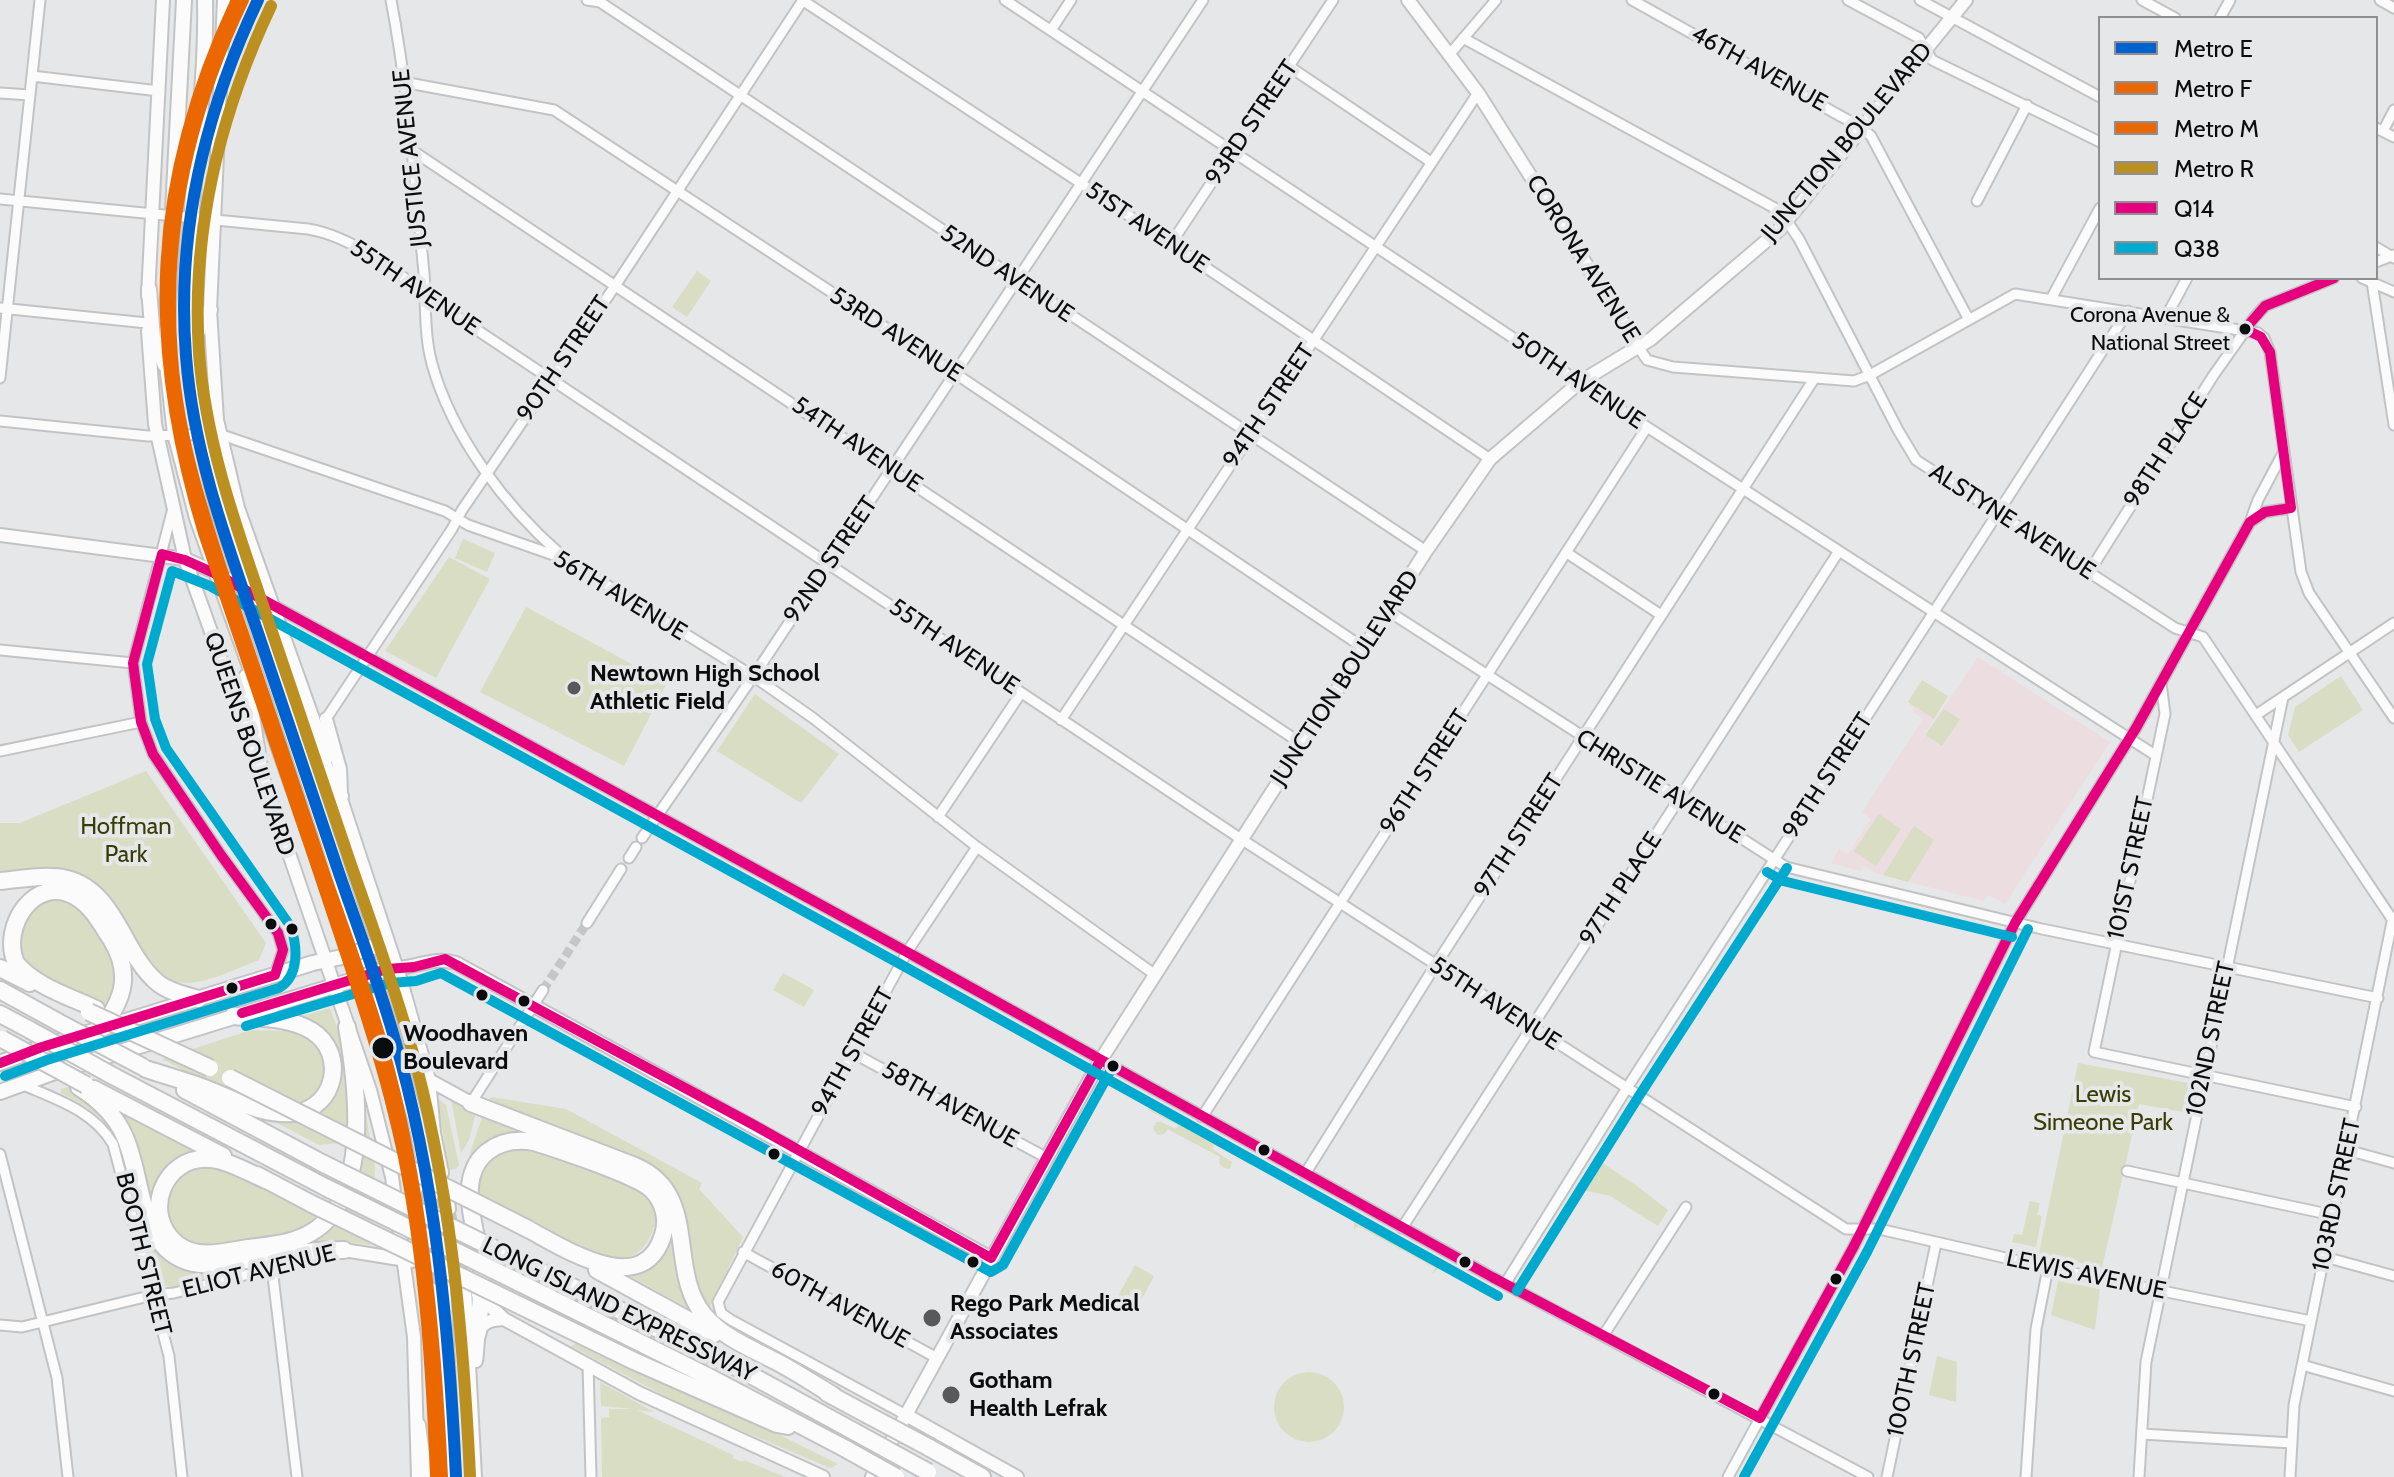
<!DOCTYPE html>
<html>
<head>
<meta charset="utf-8">
<style>
	body { margin:0 }
	#map { position:relative; width:2394px; height:1477px; overflow:hidden; background:#e6e7e8; font-family:Cabin,sans-serif }
	canvas { display:block }
	.legend { position:absolute; left:2098px; top:16px; width:280px; height:264px; box-sizing:border-box; background:#e5e7e9; border:2px solid #8e8f91; margin:0; padding:10px 14px; list-style:none; font-size:24px; color:#0b0c0d }
	.legend li { display:flex; align-items:center; gap:16px; height:40px }
	.legend b { width:40px; border:2px solid #8e8f91 }
</style>
</head>
<body>
<div id="map">
<canvas width="2394" height="1477"></canvas>
<ul class="legend">
<li><b style="height:10px;background:#0062cf"></b>Metro E</li>
<li><b style="height:10px;background:#eb6800"></b>Metro F</li>
<li><b style="height:10px;background:#eb6800"></b>Metro M</li>
<li><b style="height:10px;background:#bb9020"></b>Metro R</li>
<li><b style="height:10px;background:#e5007d"></b>Q14</li>
<li><b style="height:10px;background:#00a9ce"></b>Q38</li>
</ul>
</div>
<script>
const context = document.querySelector('canvas').getContext('2d');
context.lineJoin = 'round';
function fillPath(path, color) {
  context.fillStyle = color;
  context.fill(path, 'evenodd');
}
function stroke(path, color, width, dash) {
  context.strokeStyle = color;
  context.lineWidth = width;
  context.lineCap = dash ? 'butt' : 'round';
  context.setLineDash(dash || []);
  context.stroke(path);
}
function write(font, color, halo, rows, align = 'center') {
  context.font = font + ' Cabin,sans-serif';
  context.lineWidth = 8;
  context.setLineDash([]);
  context.textBaseline = 'middle';
  context.strokeStyle = halo;
  context.fillStyle = color;
  for (const [text, x, y, turn = 0] of rows) {
    context.save();
    context.translate(x, y);
    context.rotate((+turn || 0) * Math.PI / 180);
    context.textAlign = isNaN(turn) ? turn : align;
    if (halo) context.strokeText(text, 0, 0);
    context.fillText(text, 0, 0);
    context.restore();
  }
}
fillPath(new Path2D(`
	M1978,657L2110,742L2005,904L1988,895L1984,901L1877,874L1864,866L1861,871L1831,863L1839,849L1848,854L1871,819L1862,812L1923,719L1913,712L1914,708L1908,702L1922,680L1948,696L1914,751Z`), '#ecdde0');
fillPath(new Path2D(`
	M697,271L711,281L687,317L672,307Z
	M463,539L495,553L487,572L455,558Z
	M449,557L490,579L436,678L385,651Z
	M526,607L667,683L624,766L480,692Z
	M2341,676L2363,710L2299,752L2288,735L2295,707Z
	M1922,680L1948,696L1934,719L1908,702Z
	M755,694L839,754L801,803L717,751Z
	M1944,709L1960,719L1942,746L1925,735Z
	M146,771L266,943L259,960C237,968 211,982 187,983C153,985 120,920 104,895L0,873V823H20Z
	M1879,814L1901,829L1876,866L1854,851Z
	M1914,826L1934,840L1908,882L1883,875Z
	M56,894L84,911L118,964L121,980L109,1007L41,974L19,956C16,911 14,911 56,894Z
	M783,973L814,990L804,1007L773,990Z
	M330,1008L350,1065L349,1142L319,1145L273,1121V1116H302L340,1073C336,1037 327,1033 295,1018Z
	M288,1027L320,1043L330,1071L316,1096L307,1101L257,1102L211,1085L162,1059L251,1030L282,1031Z
	M2078,1063L2189,1083L2183,1112L2139,1104L2102,1268L2039,1253Z
	M68,1087C127,1118 136,1186 154,1244L274,1262L175,1287L166,1286L155,1275L118,1137C101,1116 85,1104 61,1093V1089Z
	M491,1097L566,1109L702,1183L699,1189L743,1237L710,1307L707,1309C678,1257 700,1200 646,1164L488,1102Z
	M437,1098L446,1105L459,1165L456,1169L449,1170Z
	M451,1099L476,1112L469,1140L461,1153Z
	M1149,1106L1250,1161L1251,1165L1214,1145L1212,1149L1232,1162L1230,1169L1224,1168L1219,1163L1220,1157L1171,1131L1168,1129L1164,1134L1158,1135L1153,1129L1156,1122H1161L1176,1129L1178,1125L1148,1110Z
	M362,1107L365,1108L375,1167L371,1245L342,1241L313,1244L312,1238L354,1195L360,1159Z
	M123,1113L196,1151L154,1212L122,1116Z
	M483,1114L528,1131L482,1148L468,1159Z
	M528,1145L645,1190L656,1204L658,1228L654,1227C633,1291 573,1240 536,1222C518,1213 497,1206 478,1198L476,1181L493,1153Z
	M1598,1160L1637,1186L1668,1210L1658,1226L1610,1196L1578,1189Z
	M202,1164L228,1170L322,1217C293,1235 224,1253 191,1241C164,1231 160,1193 179,1174C185,1169 195,1167 202,1164Z
	M2030,1201L2040,1203L2037,1215L2042,1216L2036,1247L2012,1242L2014,1234L2022,1235Z
	M1358,1219L1440,1264L1441,1267L1432,1274L1435,1268L1358,1226L1354,1230V1221Z
	M673,1227L681,1294L687,1297L692,1306L690,1309L628,1275Z
	M1135,1265L1154,1276L1136,1310L1116,1300Z
	M2058,1281L2100,1289L2095,1330L2051,1315Z
	M577,1343L778,1434L838,1464L830,1468L684,1406L571,1346Z
	M1937,1356L1957,1362L1956,1402L1929,1395Z
	M1274 1407a35 35 0 1 1 70 0a35 35 0 1 1-70 0Z
	M600,1382L654,1412L637,1410L733,1455V1458L743,1462L744,1460L785,1477H602L601,1418L609,1417V1409H634L601,1406Z`), '#d9ddc3');
stroke(new Path2D(`
	M543,990L587,923`), '#c5c6c7', 9, [9, 4.5]);
stroke(new Path2D(`
	M449,1209L464,1281`), '#c5c6c7', 12, [12, 6]);
stroke(new Path2D(`
	M415,1189L431,1290
	M431,1195L443,1287`), '#c5c6c7', 14, [14, 7]);
const street = new Path2D(`
	M391,0C408,89 415,182 424,273C426,303 424,335 432,364C452,436 505,506 560,554
	M587,0L600,2L1426,551
	M802,0L1073,178L1490,459
	M1005,0L1647,427L2155,755
	M1632,0L1862,128L1871,136L1968,318
	M1848,0L1919,38L1932,60L2100,142
	M1920,0L2100,97
	M2142,0L2175,18
	M2380,0L2394,8
	M2220,18L2230,0
	M1051,30L1071,0
	M1463,38L1780,211L1799,239L1898,430L1916,460L2175,628L2203,637L2394,922
	M1449,55L1496,0
	M1290,67L1431,162
	M32,76L159,91
	M403,82L554,110L947,368L1364,648
	M0,93L30,95
	M2376,128L2394,137
	M2383,131L2394,110
	M410,149L1302,744
	M0,199L308,229C353,236 403,276 438,304L1241,839L1846,1229H1879L2058,1270L2311,1321
	M1977,201L2027,105
	M1170,245L1333,0
	M2376,247L2394,258
	M2376,262L2394,255
	M2362,278L2394,292
	M2372,282L2394,425
	M2051,299L2100,208
	M0,308L147,323
	M2166,317L2187,278
	M1639,348L1647,360L1673,367L1854,381L1870,375L2015,294L2258,333L2264,338L2270,352L2301,572L2309,593L2394,718
	M0,378L40,0
	M0,421L148,436L219,434L445,511L468,525L565,559L753,676L813,718L977,847L1154,974
	M173,508L133,663L141,722L153,754L221,855L278,933L283,950L275,975
	M2250,522L2265,512L2291,508
	M1567,553L1661,615
	M2089,572L2213,376L2254,318L2265,306L2334,278
	M271,604L907,952L1492,1277L1868,1477
	M1388,611L1786,867L2042,929L2378,998
	M0,650L133,663
	M2161,683L2165,714L2094,1052L2356,1107
	M2256,715L2394,623
	M326,719L452,529L462,510L615,286L803,0
	M1061,720L1478,93
	M0,751L141,722
	M938,817L1021,693
	M642,838L761,665L1203,0
	M629,858L636,847
	M587,923L621,869
	M853,1053L1047,1158
	M21,1084C55,1099 93,1110 113,1144L169,1356L182,1477
	M471,1103L543,990
	M1202,1117L1647,427
	M2347,1150L2394,1163
	M0,1154L57,1378L68,1477
	M2127,1171L2332,1215
	M1305,1174L1435,966L1814,379
	M1402,1228L1839,551
	M743,1252L937,1358
	M2325,1257L2394,1276
	M272,1268L297,1477
	M1505,1284L1627,1088L2128,311
	M0,1325L22,1327L153,1295L174,1293L312,1258
	M1603,1336L1686,1207
	M588,1364L591,1477
	M2302,1365L2394,1391
	M906,1415L731,1320L721,1313L718,1302L907,952L977,847
	M2142,1434L2292,1443
	M1728,1477L1854,1246L2015,923L2136,728L2250,522L2258,500L2283,453
	M1887,1477L1936,1243
	M2026,1477L2036,1329L2048,1268
	M2139,1477L2146,1362L2283,697
	M2290,1477L2294,1405L2393,917`);
const secondary = new Path2D(`
	M224,0L210,310L217,420L238,508L327,758
	M1408,0L1478,93L1639,348
	M148,296L163,0
	M148,331L155,424L185,559L253,749
	M0,535L185,559L217,573L271,604
	M326,719L340,769L341,793
	M259,766L370,1090L392,1177L414,1337L418,1477
	M337,787L401,981L429,1080L434,1133L442,1173
	M397,968C418,967 435,956 456,963L991,1258
	M429,1080L471,1103
	M447,1194L449,1209
	M344,1250L412,1261
	M465,1288L475,1477
	M478,1295L504,1319L639,1393L823,1477
	M476,1361C480,1337 472,1320 504,1319
	M906,1415L1017,1477
	M872,1477L1100,1061L1426,551L1490,459L1580,382L1651,339L1779,230L1966,0`);
const primary = new Path2D(`
	M184,0L167,325L168,373L175,434L197,518L342,925L388,1075L415,1189
	M205,0C207,93 190,186 188,279C186,359 198,437 219,513L388,1021L415,1118L431,1195
	M149,289L153,338L165,365
	M194,347L197,333L210,310
	M246,677L261,774
	M282,688C306,722 320,760 341,796
	M0,1063L42,1047L313,963L342,957
	M0,1092L55,1072L350,981
	M443,1287L453,1477
	M431,1290L436,1353L439,1477
	M418,1425L422,1453L432,1477`);
const highway = new Path2D(`
	M0,881C22,879 46,874 67,879C116,891 123,955 158,983C169,992 185,995 198,999
	M0,968L30,983
	M0,990L58,1022
	M96,1009C71,997 34,986 16,963C0,926 36,873 76,897C92,906 101,924 111,939C132,973 124,999 101,1029
	M0,1014L30,1030
	M146,1069C164,1075 182,1080 199,1086C230,1097 260,1116 294,1113C336,1109 347,1053 312,1031C290,1017 259,1018 233,1016
	M113,1076L327,1188
	M79,1087C98,1099 115,1115 124,1135C144,1177 137,1250 193,1263C212,1267 234,1262 253,1259C284,1254 313,1250 344,1250
	M94,1089L223,1156
	M185,1090L322,1163
	M471,1103L635,1166C701,1194 666,1269 704,1315C723,1338 755,1350 781,1364C799,1374 816,1385 834,1396
	M257,1175L312,1204
	M266,1180C249,1173 228,1160 210,1159C163,1155 141,1215 177,1244C197,1260 224,1252 248,1248C269,1245 293,1244 312,1232C372,1196 357,1084 347,1027
	M513,1258L736,1367L855,1432
	M597,1270L714,1334
	M518,1282L707,1376L846,1449
	M521,1306L634,1361L777,1424L788,1426
	M478,1332C479,1312 483,1291 482,1270C479,1234 453,1180 487,1152C501,1141 517,1139 534,1142C557,1149 638,1176 652,1190C664,1202 668,1220 663,1235C643,1301 564,1248 528,1229
	M827,1393L866,1414
	M928,1447L982,1477`);
stroke(street, '#c2c3c4', 13);
stroke(secondary, '#c2c3c4', 16);
stroke(primary, '#c2c3c4', 18);
stroke(highway, '#c2c3c4', 20);
stroke(street, '#fbfbfc', 9);
stroke(secondary, '#fbfbfc', 12);
stroke(primary, '#fbfbfc', 14);
stroke(highway, '#fbfbfc', 16);
const primaryBridge = new Path2D(`
	M342,957L379,945
	M350,981L387,969`);
const highwayBridge = new Path2D(`
	M89,1012L210,1068
	M58,1022L143,1067
	M30,1030L113,1076
	M2,1039L86,1085
	M230,1078L528,1229
	M322,1163L513,1258
	M327,1188L518,1282
	M312,1204L521,1306
	M866,1414L928,1447
	M855,1432L928,1472
	M846,1449L896,1477`);
stroke(primaryBridge, '#c2c3c4', 18, []);
stroke(highwayBridge, '#c2c3c4', 20, []);
stroke(primaryBridge, '#fbfbfc', 14);
stroke(highwayBridge, '#fbfbfc', 16);
stroke(new Path2D(`
	M2245,329L2265,306L2334,278
	M242,1013L387,969L414,967L445,959L752,1124L991,1258L1100,1061
	M0,1063L42,1047L275,975L283,950L278,933L221,855L153,754L141,722L133,663L162,554L185,560L216,574L907,952L1492,1277L1760,1418
	M1760,1418L1854,1246L2015,923L2136,728L2250,522L2265,512L2291,508L2270,352L2261,337L2245,329`), '#e5007d', 10);
stroke(new Path2D(`
	M1767,872L1783,881L2012,937
	M246,1026L390,983L416,981L441,973L991,1272L1003,1265L1112,1068
	M5,1076L47,1060L279,988C300,976 297,946 291,927L166,748L155,719L147,664L172,571L210,586L900,964L1498,1296
	M1517,1291L1639,1096L1787,868
	M1744,1477L1867,1252L2028,929`), '#00a9ce', 10);
stroke(new Path2D(`
	M258,0C205,112 176,231 186,356C193,451 226,541 257,630C284,710 311,790 338,870C357,926 378,981 394,1037C436,1180 449,1329 456,1477`), '#0062cf', 12);
stroke(new Path2D(`
	M237,0C151,181 146,343 204,533C242,646 280,759 319,872C350,966 384,1060 404,1157C425,1262 432,1370 436,1477`), '#eb6800', 12);
stroke(new Path2D(`
	M243,0C189,112 162,232 172,357C179,452 212,541 242,631C269,711 296,791 323,870C343,928 365,986 382,1045C422,1186 435,1331 442,1477`), '#eb6800', 12);
stroke(new Path2D(`
	M271,6C219,116 191,231 199,353C206,448 240,537 270,626C297,706 324,785 351,865C371,922 392,980 409,1039C450,1181 463,1329 470,1476`), '#bb9020', 12);
for (const [x, y, r, color] of [
	[2245,329,7,"#0b0c0d"],
	[574,688,8,"#58595a"],
	[271,924,7,"#0b0c0d"],
	[292,929,7,"#0b0c0d"],
	[232,988,7,"#0b0c0d"],
	[482,995,7,"#0b0c0d"],
	[524,1001,7,"#0b0c0d"],
	[383,1048,12,"#0b0c0d"],
	[1113,1066,7,"#0b0c0d"],
	[1264,1150,7,"#0b0c0d"],
	[774,1154,7,"#0b0c0d"],
	[973,1262,7,"#0b0c0d"],
	[1465,1262,7,"#0b0c0d"],
	[1836,1279,7,"#0b0c0d"],
	[932,1318,10,"#58595a"],
	[1714,1394,7,"#0b0c0d"],
	[951,1395,10,"#58595a"]
]) {
  const dot = new Path2D();
  dot.arc(x, y, r, 0, 2 * Math.PI);
  context.fillStyle = color;
  context.fill(dot);
  stroke(dot, '#e5e7e9', 3);
}
write('22px', '#0b0c0d', '#e5e7e9', [
	["Corona Avenue &",2230,316],
	["National Street",2230,344]
], 'right');
write('24px', '#0b0c0d', '#e5e7e9', [
	["46TH AVENUE",1759,69,29],
	["93RD STREET",1252,123,-56],
	["JUNCTION BOULEVARD",1847,142,-50],
	["JUSTICE AVENUE",411,158,-96],
	["51ST AVENUE",1147,228,34],
	["CORONA AVENUE",1583,259,58],
	["52ND AVENUE",1007,274,34],
	["55TH AVENUE",415,288,34],
	["53RD AVENUE",896,335,33],
	["90TH STREET",564,359,-56],
	["50TH AVENUE",1578,381,34],
	["94TH STREET",1269,406,-56],
	["54TH AVENUE",857,445,34],
	["98TH PLACE",2166,450,-57],
	["ALSTYNE AVENUE",2012,522,33],
	["92ND STREET",831,560,-56],
	["56TH AVENUE",620,596,31],
	["55TH AVENUE",954,647,34],
	["JUNCTION BOULEVARD",1345,678,-57],
	["QUEENS BOULEVARD",249,744,71],
	["96TH STREET",1425,772,-57],
	["98TH STREET",1828,776,-57],
	["CHRISTIE AVENUE",1660,787,32],
	["97TH STREET",1519,836,-57],
	["101ST STREET",2131,868,-78],
	["97TH PLACE",1621,889,-57],
	["55TH AVENUE",1495,1004,33],
	["102ND STREET",2211,1039,-78],
	["94TH STREET",853,1052,-61],
	["58TH AVENUE",950,1105,29],
	["103RD STREET",2337,1195,-78],
	["BOOTH STREET",143,1254,76],
	["ELIOT AVENUE",259,1272,-14],
	["LEWIS AVENUE",2086,1275,12],
	["60TH AVENUE",840,1305,29],
	["LONG ISLAND EXPRESSWAY",619,1310,26],
	["100TH STREET",1912,1360,-78]
]);
write('bold 24px', '#0b0c0d', '#e5e7e9', [
	["Newtown High School",590,674],
	["Athletic Field",590,702],
	["Rego Park Medical",950,1304],
	["Associates",950,1332],
	["Gotham",969,1381],
	["Health Lefrak",969,1409]
], 'left');
write('24px', '#393d04', '#e5e7e9', [
	["Hoffman",126,827],
	["Park",126,855],
	["Lewis",2103,1095],
	["Simeone Park",2103,1123]
]);
write('bold 24px', '#0b0c0d', '#e5e7e9', [
	["Woodhaven",403,1034],
	["Boulevard",403,1062]
], 'left');
</script>
</body>
</html>
